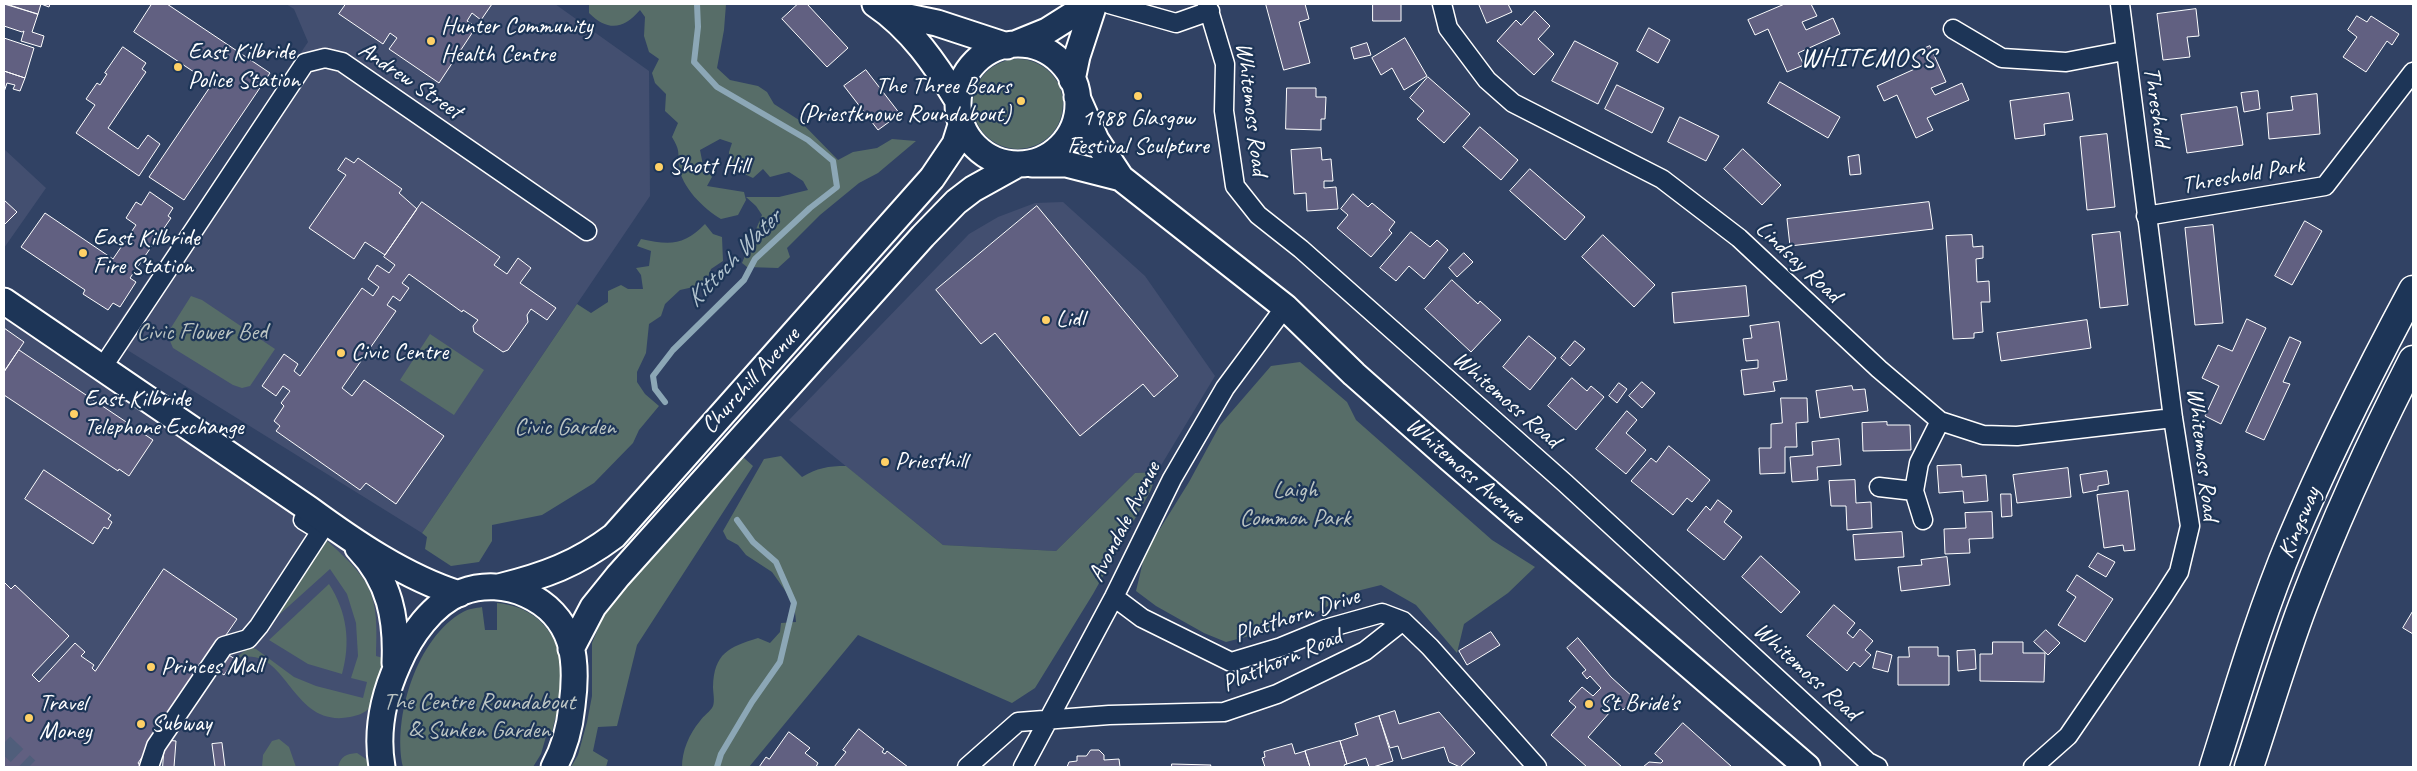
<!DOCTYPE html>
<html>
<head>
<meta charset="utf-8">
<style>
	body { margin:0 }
	#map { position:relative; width:2417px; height:771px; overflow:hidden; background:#314264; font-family:Caveat,sans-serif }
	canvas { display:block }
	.frame { position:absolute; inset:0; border:5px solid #fff; pointer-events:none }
</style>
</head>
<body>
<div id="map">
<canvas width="2417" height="771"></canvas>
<div class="frame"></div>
</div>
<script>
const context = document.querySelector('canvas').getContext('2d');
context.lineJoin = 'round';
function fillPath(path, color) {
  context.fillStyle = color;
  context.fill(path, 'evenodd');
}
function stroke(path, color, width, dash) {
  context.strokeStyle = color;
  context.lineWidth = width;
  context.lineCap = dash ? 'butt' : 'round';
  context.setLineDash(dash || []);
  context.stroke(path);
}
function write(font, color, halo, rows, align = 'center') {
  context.font = font + ' Caveat,sans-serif';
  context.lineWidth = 4.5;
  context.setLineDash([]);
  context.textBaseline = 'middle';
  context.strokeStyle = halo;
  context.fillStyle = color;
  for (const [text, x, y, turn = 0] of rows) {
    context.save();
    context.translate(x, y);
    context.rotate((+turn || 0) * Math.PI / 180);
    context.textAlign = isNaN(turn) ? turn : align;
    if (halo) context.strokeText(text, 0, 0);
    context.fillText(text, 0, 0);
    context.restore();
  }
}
fillPath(new Path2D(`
	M286,4H555L649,71L650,196L422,533L108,338L308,42L294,9Z
	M4,149L46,188L4,248Z
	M1063,202L1145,276L1215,376L1157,472L1135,473L1056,551L943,545L789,420L969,234L998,217L1035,203Z
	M4,301L344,534L390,605L382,767H4Z`), '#434f70');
fillPath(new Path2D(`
	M589,4H726L724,30L717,68L730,80L758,86L767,92L774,104L799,120L838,160L853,152L877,148L892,139L916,141L878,173L859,183L820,215L787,248L790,257L778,268L747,267L742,263L762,215L756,206L746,197H779L808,190L803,181L789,172L770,177L763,169L753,178L729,167V152L732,143L720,139L700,150L703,165L712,177L707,186L744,192L746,200L738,215L721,219C704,209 681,187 679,166C678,150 680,151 672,137L678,123L665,111L666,94L655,83L652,73L659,59L649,52L644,36L645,17L640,10C624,29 608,32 589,13Z
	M973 104a45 45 0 1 1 90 0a45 45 0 1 1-90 0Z
	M705,224L713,234L722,237L723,261L711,269L706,282L698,286L680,290L665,304L661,316L649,324L646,353L637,372V382L645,394L659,406L639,430L633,443L594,483L542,515L492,525V541L479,562L451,566L425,549L427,537L422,533L577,304L591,313L608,302V291L621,285L628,289H643L641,275L636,268L649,266L651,251L637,246L641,239C669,245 684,246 705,224Z
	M191,296L202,300L275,349L250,386L242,388L233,385L173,348L167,334Z
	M430,334L484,370L454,415L400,380Z
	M1300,362L1347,402L1356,420L1492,540L1535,567L1508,593L1464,624L1457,653L1416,605L1381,585L1353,592L1317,612L1290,623L1265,632L1226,642L1204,633L1156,606L1136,591L1145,553L1189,482L1220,425L1271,366Z
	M781,456L802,477C817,468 828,466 846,466L943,545L1056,551L1135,473L1157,472L1151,490L1093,594L1035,688L1012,703L858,635L749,767H682C682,751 689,734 700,721C703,716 711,711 713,706C715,701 713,692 713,687C714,653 729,647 758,638L770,643L780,632L781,623L796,622L794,603L772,572L746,555L738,545L727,539L723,531L764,459Z
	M743,457L753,466L637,645L617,726L598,727L593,751L608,760L606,767H571L578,755L587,722L592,696V643L605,612L675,530Z
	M326,540C372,581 379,593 376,656L383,658C380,670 376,697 370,707C366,713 356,716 350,717C289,729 288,641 235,659L249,647L256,649L294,677L316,686L363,698L367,682L351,678L358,656L356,623L347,594L330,569L270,623Z
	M329,584C347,612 351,642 342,674L308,664L269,640Z
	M497,603C551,608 570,655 559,704C557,714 553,724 552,734L547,733L541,754L533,767H403C392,718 417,637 463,612C468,609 476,608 482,607L485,630H497Z
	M279,739L289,747L296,767H262L263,755L272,741Z
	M357,753L369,761L370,767H338C341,756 346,754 357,753Z`), '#576d68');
stroke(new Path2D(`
	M665,402L655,389L653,376L673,350L744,280L755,259L810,208L837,187L833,161L808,140L717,87L694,62L698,27L697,4
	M717,767L721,754L752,702L780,662L794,603L776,562L753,542L737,520`), '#8ca7b6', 6);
const building = new Path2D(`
	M4,4L38,14L32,32L44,36L41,47L21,41L24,31L22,32L4,26Z
	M7,4H50L49,7L41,4L38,14Z
	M152,4H167L270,73L184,200L149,177L212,84L134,32Z
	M346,4H492L481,20L472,13L467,21L476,27L439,83L389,49L397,38L390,33L383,44L339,14Z
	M798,4H807L848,48L827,67L782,19Z
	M1266,4H1305L1309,19L1299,22L1310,63L1284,70Z
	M1373,4H1401V21H1373Z
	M1479,4H1508L1512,12L1487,23Z
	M1785,4H1811L1817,16L1802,22L1806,30L1833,18L1840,34L1798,53L1804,65L1787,72L1768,29L1755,35L1748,20Z
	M2196,9L2199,36L2187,37L2190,57L2163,60L2157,14Z
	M1535,11L1550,26L1538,39L1554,54L1534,75L1497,41L1516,20L1521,25Z
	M2357,16L2367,22L2371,16L2399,34L2392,45L2387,41L2366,72L2343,57L2357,37L2348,30Z
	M1649,28L1670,40L1658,63L1637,51Z
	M4,38L34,48L25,78L4,71Z
	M1405,38L1427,76L1404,90L1392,68L1381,75L1372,58Z
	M1575,41L1618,63L1598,104L1552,81Z
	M1367,43L1371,55L1354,59L1351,48Z
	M1930,46L1946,82L1931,88L1935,95L1962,83L1969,100L1927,118L1933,130L1916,138L1897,95L1884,101L1877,86L1919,67L1912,54Z
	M123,47L146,63L142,69L146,72L108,128L138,149L148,135L160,144L139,176L76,133L95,105L86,99L97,83L100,85L107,74L105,73Z
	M866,70L900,114L878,130L844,86Z
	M4,71L25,78L20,91L13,89L15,85L7,83L4,92Z
	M1428,77L1470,114L1444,143L1417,119L1424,111L1410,98Z
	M1780,82L1840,117L1828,138L1768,103Z
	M1617,85L1664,108L1652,133L1605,109Z
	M1287,88H1316V97H1326L1325,119H1321V130L1286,129Z
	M2258,91L2260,109L2244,112L2241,93Z
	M2069,93L2073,120L2044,124L2045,135L2015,139L2010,101Z
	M2317,94L2320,134L2269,139L2267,113L2293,110L2291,97Z
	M2237,107L2243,145L2187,153L2181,115Z
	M1680,117L1719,136L1706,161L1668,142Z
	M1480,127L1518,160L1501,180L1463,147Z
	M2107,134L2115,207L2087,210L2080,137Z
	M1321,148L1322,160L1331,159L1333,181H1324V188L1336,187L1338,209L1307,211L1306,193L1294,194L1291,150Z
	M1743,149L1781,185L1762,205L1724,169Z
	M1859,155L1861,174L1850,175L1848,157Z
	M346,158L354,163L358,158L402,189L399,193L417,209L385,255L365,242L354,259L309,228L346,175L338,170Z
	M1530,169L1585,217L1565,240L1510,191Z
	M150,192L173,208L168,216L171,218L130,278L136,282L120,307L113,303L108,310L83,294L85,290L21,247L45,213L113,259L136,225L126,218L136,202L141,205Z
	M1353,194L1368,207L1372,203L1395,222L1389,230L1392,233L1371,257L1337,228L1348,215L1341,209Z
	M4,200L17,212L4,225Z
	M422,202L500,257L494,265L507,274L518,258L531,268L520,283L556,308L547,320L531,309L527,315L528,322L508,350L503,352L474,332L473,326L478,320L463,310L462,312L409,274L402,283L409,288L400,301L393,296L387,305L396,311L342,388L352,396L364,380L444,436L396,504L366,483L360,490L276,431L280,426L274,421L284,406L281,403L290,391L283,386L276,396L262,386L284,354L298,364L294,371L300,376L362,288L373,296L379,287L368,279L377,265L389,273L395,265L384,257Z
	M1929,202L1933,229L1790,246L1787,219Z
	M1037,206L1178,376L1154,397L1143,384L1080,436L995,333L981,344L936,290Z
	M2305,221L2322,231L2292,285L2275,276Z
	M2213,225L2223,323L2195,325L2185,228Z
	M1411,232L1430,247L1437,240L1448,250L1424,279L1409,266L1396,281L1380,268Z
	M2120,232L2128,305L2100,308L2092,235Z
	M1603,235L1655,285L1634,307L1582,257Z
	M1972,235L1973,247L1983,246V258L1976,259L1977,282L1989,281L1990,302H1981L1983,332L1974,333V338L1953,339L1946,236Z
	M1464,253L1473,262L1457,277L1449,268Z
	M1452,280L1478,304L1480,301L1501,320L1471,352L1425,309Z
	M1746,286L1749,316L1674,323L1672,293Z
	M2247,319L2266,328L2221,424L2205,416L2219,386L2202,378L2218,345L2232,351Z
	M2087,320L2091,348L2001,361L1997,333Z
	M1779,322L1787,380L1773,382L1775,391L1744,395L1741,370L1758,368V360L1746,361L1743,339L1752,338L1750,326Z
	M4,328L24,342L4,372Z
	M1529,336L1556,358L1530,390L1503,367Z
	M2290,337L2301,342L2283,382L2290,384L2264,440L2246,432Z
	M1575,341L1585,349L1570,366L1561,358Z
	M19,350L153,440L129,476L119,469L118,471L4,395V372Z
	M1572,378L1587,391L1591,386L1604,397L1576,430L1548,406Z
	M1642,382L1655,393L1642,408L1629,396Z
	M1619,383L1627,389L1617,403L1609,396Z
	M1852,386L1853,390L1865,389L1868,411L1820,418L1816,391Z
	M1781,398H1807L1808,422L1796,423L1797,447H1785V473L1760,474L1759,448H1771V424L1782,423Z
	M1627,411L1637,420L1626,433L1646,450L1626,474L1596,449Z
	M1887,422V425H1910L1911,450L1863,451L1862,423Z
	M1839,439L1841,465L1817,467L1818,480L1792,482L1790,457L1813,455L1812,442Z
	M1669,446L1710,480L1692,502L1687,498L1673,515L1631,481L1651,458L1656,462Z
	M1961,465L1962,477L1986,475L1988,501L1964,503L1963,491L1939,493L1937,466Z
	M2068,468L2071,497L2017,503L2013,475Z
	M44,470L111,515L108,519L112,522L108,529L104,527L93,544L25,499Z
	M2107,471L2109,484L2098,486V490L2083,493L2080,475Z
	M1855,480L1856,503L1871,502L1872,528L1847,530L1846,506H1831L1829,481Z
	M2128,491L2135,550L2124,551L2123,545L2104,548L2097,495Z
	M2001,494H2011L2012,516L2002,517Z
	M1718,500L1732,511L1724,522L1742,537L1724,560L1687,530L1706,506L1710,510Z
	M1992,512L1993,538L1969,539L1970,553L1945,554L1944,529L1966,528L1965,513Z
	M1902,532L1904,557L1855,560L1853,535Z
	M2098,553L2115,562L2106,577L2089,567Z
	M1761,556L1800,592L1781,613L1742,577Z
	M1947,557L1950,585L1901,591L1898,567L1922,565L1921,560Z
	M164,569L237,619L138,763L141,767H4V582L11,589L15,585L69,636L32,675L39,682L75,643L85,652L81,656L94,665L92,668L95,671Z
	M2077,575L2113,599L2085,642L2058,625L2076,597L2067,591Z
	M1834,605L1855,623L1847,633L1853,638L1860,629L1873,641L1865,650L1871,655L1860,667L1854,662L1847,671L1807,636Z
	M2413,611V634L2403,628Z
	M2046,630L2060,643L2048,655L2034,642Z
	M1491,632L1500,645L1467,665L1459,651Z
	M1578,638L1611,677L1634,698L1623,710L1610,699L1604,706L1610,712L1588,737L1622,767H1587L1551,735L1576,707L1569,701L1582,687L1593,696L1601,688L1590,676L1587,679L1582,673L1586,670L1567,648Z
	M1993,642H2023V653H2045L2044,682L1980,681V654H1992Z
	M1909,647H1938V656H1949V685H1898V657H1909Z
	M1975,650L1976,669L1958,671L1957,651Z
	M1877,651L1892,655L1888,672L1873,668Z
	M227,654L235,659L224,675L217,670Z
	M1395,711L1399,724L1439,712L1475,753L1460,767L1449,762L1444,747L1402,759L1398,746L1390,748L1379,716Z
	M1379,716L1393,761L1373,767H1369L1366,758L1347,764L1340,741L1358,735L1355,724Z
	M1683,723L1692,731L1732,767H1643L1649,762L1661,763L1663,761L1655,754Z
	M859,729L884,749L882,752L885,754L887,751L908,767H834L846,752L843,750Z
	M789,732L810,748L805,753L818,763L816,767H759L766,757L769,759Z
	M165,740L176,741L174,767H163Z
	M1340,741L1347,764L1344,765L1345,767H1310L1305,751Z
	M222,743L225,767H215L212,744Z
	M1292,744L1295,754L1305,751L1310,767H1265L1262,758L1265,757L1264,752Z
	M1091,750H1099L1104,755V760L1119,759L1120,767H1067L1069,762L1077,761V756H1086Z
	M1172,764L1211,765L1210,767H1172Z`);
fillPath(building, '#616081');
stroke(building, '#fff', 1);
stroke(new Path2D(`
	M4,743L29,767`), '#505e7b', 18, [18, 9]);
const street = new Path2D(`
	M1109,4L1176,23L1210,11
	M1207,4L1225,64L1224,111L1235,186L1258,215L1301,249L1565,483L1827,724L1868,762L1878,767
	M1442,4L1448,28L1487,80L1513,103L1662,179L1739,238L1879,369L1940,421L1983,435L2017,436L2173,418
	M1953,29L2002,58L2066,62L2124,51
	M2146,216L2325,186L2413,72
	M102,368L305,63L325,58L342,62L587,231
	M1879,487L1914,491
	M1923,520L1914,491L1919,463L1940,421
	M1114,597L1142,618L1231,662L1281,647L1325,629L1382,613L1403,621L1430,647L1537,767
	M149,767L156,746L224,646L248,639L259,626L321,531L303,520
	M967,767L1018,722L1109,715L1224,712L1277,694L1365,651L1403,621
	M1023,767L1114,597L1172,479L1225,388L1285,307
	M2033,767L2068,736L2163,597L2179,572L2190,526L2173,418L2120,4`);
const secondary = new Path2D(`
	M875,4C911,28 936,65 958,101
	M889,13L937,23L1007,46
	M958 104a60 60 0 1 1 120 0a60 60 0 1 1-120 0Z
	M1015,44L1047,31L1090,4
	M1072,80L1077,56L1094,4
	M1077,97L1096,140L1121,178L1285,307L1354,374L1449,458L1807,767
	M1032,164H1066L1121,178
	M4,301L309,509C354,542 405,577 459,594
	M358,548C390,581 397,619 395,663
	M499,587C544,576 577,564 614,536L932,178L955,144L961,125
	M571,649L593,607L618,576L923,236L956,202L973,189L1018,164
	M382,767C376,732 383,697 398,664C410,636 432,604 462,592C504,576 556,598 570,642C576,663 575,684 572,706C570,726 564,749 554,767`);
const highway = new Path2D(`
	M2214,767C2238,691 2260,615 2291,541C2327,455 2369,372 2413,290
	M2249,767C2267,713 2283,658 2303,605C2335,521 2372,440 2413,360`);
stroke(street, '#fff', 21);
stroke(secondary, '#fff', 29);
stroke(highway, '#fff', 31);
stroke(street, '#1d3557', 18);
stroke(secondary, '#1d3557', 25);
stroke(highway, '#1d3557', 28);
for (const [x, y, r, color] of [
	[431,41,5,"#ffd166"],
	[178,67,5,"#ffd166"],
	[1138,96,5,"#ffd166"],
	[1021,101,5,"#ffd166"],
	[659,167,5,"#ffd166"],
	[83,253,5,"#ffd166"],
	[1046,320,5,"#ffd166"],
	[341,353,5,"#ffd166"],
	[74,414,5,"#ffd166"],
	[885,462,5,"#ffd166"],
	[151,667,5,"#ffd166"],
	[1589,704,5,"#ffd166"],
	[29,718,5,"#ffd166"],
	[141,724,5,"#ffd166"]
]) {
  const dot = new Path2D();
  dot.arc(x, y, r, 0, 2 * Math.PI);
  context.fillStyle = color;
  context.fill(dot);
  stroke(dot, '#1d3557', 2);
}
write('24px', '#fff', '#1d3557', [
	["Hunter Community",441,27],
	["Health Centre",441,55],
	["East Kilbride",188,53],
	["Police Station",188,81],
	["The Three Bears",1011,87,"right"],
	["(Priestknowe Roundabout)",1011,115,"right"],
	["1988 Glasgow",1138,119,"center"],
	["Festival Sculpture",1138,147,"center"],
	["Shott Hill",669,167],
	["East Kilbride",93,239],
	["Fire Station",93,267],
	["Lidl",1056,320],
	["Civic Centre",351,353],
	["East Kilbride",84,400],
	["Telephone Exchange",84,428],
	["Priesthill",895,462],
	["Princes Mall",161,667],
	["Travel",39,704],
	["Money",39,732],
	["St Bride's",1599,704],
	["Subway",151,724]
], 'left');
write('24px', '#fff', '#1d3557', [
	["Andrew Street",410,81,34],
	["Threshold",2156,107,82],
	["Whitemoss Road",1251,109,83],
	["Threshold Park",2243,176,-10],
	["Lindsay Road",1798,262,43],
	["Churchill Avenue",751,381,-48],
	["Whitemoss Road",1506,400,41],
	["Whitemoss Road",2202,454,83],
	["Whitemoss Avenue",1465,471,41],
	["Avondale Avenue",1125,522,-63],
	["Kingsway",2300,523,-67],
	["Platthorn Drive",1297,616,-18],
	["Platthorn Road",1282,661,-23],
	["Whitemoss Road",1806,672,42]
]);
write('24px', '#bcc5c3', '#1d3557', [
	["Civic Flower Bed",202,333],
	["Civic Garden",565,428],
	["Laigh",1295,491],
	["Common Park",1295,519],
	["The Centre Roundabout",479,703],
	["& Sunken Garden",479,731]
]);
write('italic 25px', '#b3c4cf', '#1d3557', [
	["Kittoch Water",734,259,-46]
]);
context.letterSpacing = '1px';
write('26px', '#fff', '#1d3557', [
	["WHITEMOSS",1868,59]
]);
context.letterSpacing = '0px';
</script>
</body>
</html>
